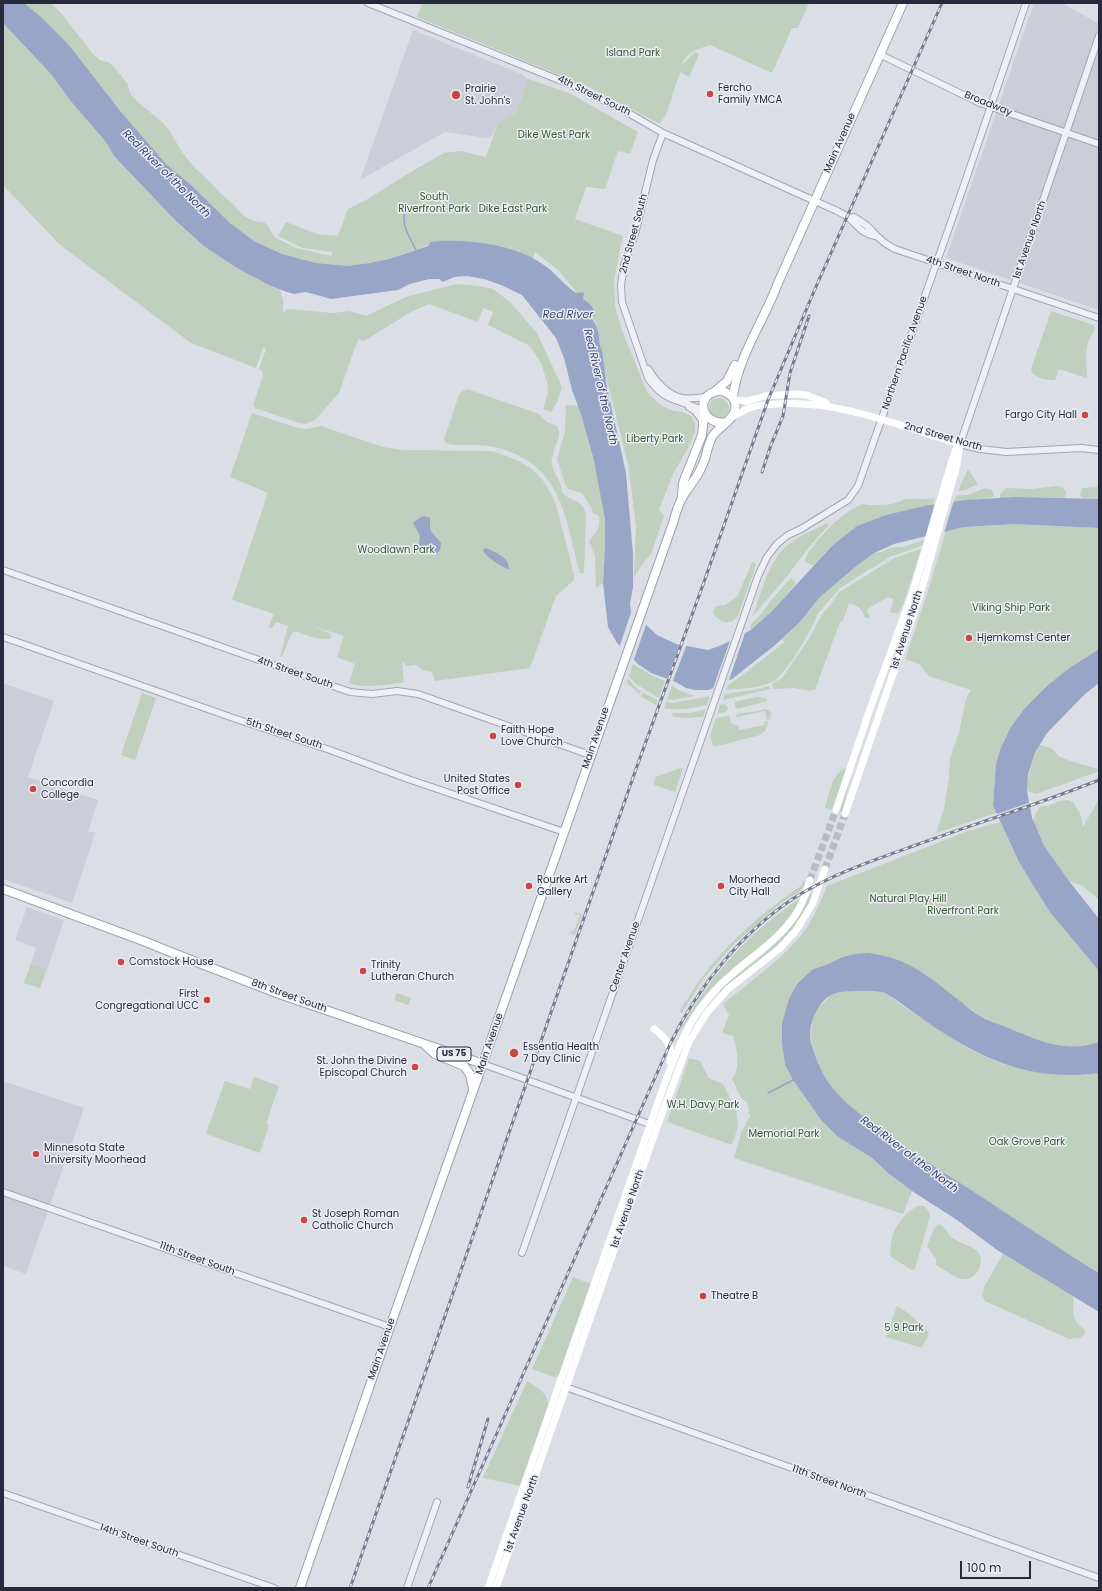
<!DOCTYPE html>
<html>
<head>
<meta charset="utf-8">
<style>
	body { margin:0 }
	#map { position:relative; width:1102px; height:1591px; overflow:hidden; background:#dcdee6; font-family:Poppins,sans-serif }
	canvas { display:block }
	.frame { position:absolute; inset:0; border:4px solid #262a3c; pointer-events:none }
	.scale { position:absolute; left:960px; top:1561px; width:71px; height:18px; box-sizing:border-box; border:2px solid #262a3c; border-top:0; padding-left:5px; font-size:12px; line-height:14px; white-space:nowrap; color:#262a3c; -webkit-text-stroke:3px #eceef4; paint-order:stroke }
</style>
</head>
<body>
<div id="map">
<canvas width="1102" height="1591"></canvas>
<div class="frame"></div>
<div class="scale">100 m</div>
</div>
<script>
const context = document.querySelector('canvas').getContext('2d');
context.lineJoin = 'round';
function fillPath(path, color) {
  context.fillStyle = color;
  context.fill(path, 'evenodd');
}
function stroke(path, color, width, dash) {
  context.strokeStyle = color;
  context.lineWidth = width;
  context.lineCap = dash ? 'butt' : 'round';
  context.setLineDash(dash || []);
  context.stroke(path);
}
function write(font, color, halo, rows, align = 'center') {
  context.font = font + ' Poppins,sans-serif';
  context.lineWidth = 3;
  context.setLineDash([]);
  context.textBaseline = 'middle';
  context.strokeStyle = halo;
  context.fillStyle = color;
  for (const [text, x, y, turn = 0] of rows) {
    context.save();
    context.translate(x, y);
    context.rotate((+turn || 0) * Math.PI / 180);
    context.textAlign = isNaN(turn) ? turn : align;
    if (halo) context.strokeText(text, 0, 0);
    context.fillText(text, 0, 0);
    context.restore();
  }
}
fillPath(new Path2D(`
	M1034,3H1062L1099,24V310L946,258Z
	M413,30L521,74L528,79L516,112L498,123L492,136L487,138L445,132L360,180Z
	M3,683L54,701L28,777L98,800L88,831L95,833L72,903L3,879Z
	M27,907L64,920L47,969L31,963L36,948L15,940Z
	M3,1081L84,1108L26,1274L3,1266Z`), '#cbcdd8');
fillPath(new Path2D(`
	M24,3H51L61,13L93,54L100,60L108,62L113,66L127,83L131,95L137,101L162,122L169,130L182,152L193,166L211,183L219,192L231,202L244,216L254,221L264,222L268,226L272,234L276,238L296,248L331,256L333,252L303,248L278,236L286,222L317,234L338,236L348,209L366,200L409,173L444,153L461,151L486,157L498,123L516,112L528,79L569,93L638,132L630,154L618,151L605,189L586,187L575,219L623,236L614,280L615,306L622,330L647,392L662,406L674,411L683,412L691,416L695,423V432L687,450L673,474L659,510L664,516L651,554L644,562L634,577L636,527L628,464L606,376L596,323L574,289L558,270L535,252L533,258C501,244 464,237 430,242L428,245L389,259L370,263L348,266L316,263L282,254L254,241L230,223L191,185L166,164L121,112L69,45L39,15Z
	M422,3H809L798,28H792L772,73L710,45C698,49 686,52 682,65L695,52L699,54L689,77L680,72L667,112L660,124L589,87L417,17Z
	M3,23L50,73L73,104L106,142L114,156L175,220L205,247L235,267L280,290L283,300V313L287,309L333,313L349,311L366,316L406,297L457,284L478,286L493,289L510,302L537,333L562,387L557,402L551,412L543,409L548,393L547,382L541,363L530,346L488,325L493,312L483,308L478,322L429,304L411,312L364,341L358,339L339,393L315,420L304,424L299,423L255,408L253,405L263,376L262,371L259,369L266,349L263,348L256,368L191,343L60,245L3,185Z
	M1051,311L1094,325L1095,328C1094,333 1090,337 1088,342C1084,354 1087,366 1087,378L1059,369L1055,380C1047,381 1037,378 1031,372L1032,366Z
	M467,389L539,414L547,422L557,426C564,438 549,453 552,465C554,473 559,479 561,486C561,488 561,490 562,492C571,503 582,498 586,514L584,573H580C565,518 562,464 498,448C488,445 478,445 467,445C460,445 453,446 446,443L444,440L445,436L459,395L461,392Z
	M709 408a10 10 0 1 1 20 0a10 10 0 1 1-20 0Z
	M566,405L579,406L581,414C590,448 601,483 605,519C607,540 604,562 603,583L596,588L595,556L589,542C595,531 601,530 599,516L593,513L592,509L582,493L568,489L564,481L557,459L565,432Z
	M252,413L298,428L307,429L321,426L383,447L403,450L492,451L517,460L532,469L542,479L549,490L556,505L574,574V580L556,596L530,668L435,681L432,672L422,670L416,665L408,666L402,662L404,682C386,685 366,689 349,683L355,664L337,657L344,636L312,626L329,633L331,636L330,639C318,639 306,636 296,631L292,633L282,656L280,657L288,626L276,622L272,628H268L274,614L232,600L268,493L230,477Z
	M968,469L978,484L965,490L958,491Z
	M1057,486L1062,487L1066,491L1065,498L1015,497L1000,498V494L1006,488L1031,489Z
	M1099,487V499L1082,498L1080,495L1082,488Z
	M985,488L992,490L994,494L992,498L954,502L956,495H968Z
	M935,498L933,504L929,505L832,546L813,566L806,562L805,559C815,540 840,514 860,505C865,503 869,506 875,505C879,505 893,504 896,503C900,502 902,499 907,499C916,498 926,500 935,498Z
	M827,523L829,525L810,546L788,575L753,616C761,594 769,558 789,544C800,535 815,530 827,523Z
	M1014,524L1099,528V649L1068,669L1048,685L996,764L993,806L996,813L936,833L944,809L949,777L950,759L959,732L966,699L971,690L929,676L919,664L905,659L926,597L946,531L964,527Z
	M924,540L922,545L918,547L890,557L871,569V568L839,589L816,616L817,617C809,633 787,674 772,682C759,688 740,689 726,690L728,685L736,680L785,642L781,640L800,622L819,598L854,568L874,553L882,552L890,548L903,547Z
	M921,549L904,602L898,614L890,612L894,599L888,597L869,608L867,611L870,617L869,619L864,617C863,608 857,606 849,603L843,621L840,622L815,690L812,689L811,691L794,688L773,689L772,684L783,677L810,637L822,614L832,603L838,593L894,558Z
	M754,562L756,565L738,616C730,626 719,623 713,613L716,606L725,605L737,597L752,563Z
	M791,578L795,582V585L772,611L751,630L750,627L751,624L762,613L771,600Z
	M633,664L651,675L665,681L659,698L636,684L629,676Z
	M628,679L641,692L639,694L628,684L627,682Z
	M672,686L681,691L695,696L671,700H667Z
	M769,686L770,689L723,700L725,694L759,689Z
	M142,693L156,698L135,760L121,755Z
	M643,693L658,700L656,705L640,696Z
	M710,696L707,705C692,708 680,711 664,708L666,702L673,703Z
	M757,697L766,698L767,701L738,709L735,707V702L738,701Z
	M725,704L728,708L726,712L717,714L720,705Z
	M706,709L703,717L684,718L672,716L673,713H690Z
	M766,709L771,712L770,719L767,720L765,711L737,717L736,716L737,714C747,712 756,712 766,709Z
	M729,716L732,724L738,726L739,730L764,725V722L769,721L765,731L760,735L718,746H713L710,736L716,718Z
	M1040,745L1051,748L1060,757L1071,761L1098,769L1097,772L1036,794L1027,791C1028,774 1032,759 1040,745Z
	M855,762L842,812L838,811Z
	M681,768H683L675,792L654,785L655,777Z
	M847,768L832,810L825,808C829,795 832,771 847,768Z
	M1099,799V900L1083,886L1069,881L1043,844L1033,820L1037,811L1041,806H1048L1060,801L1068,800L1073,802L1080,813L1083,827Z
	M1000,822L1019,862L1049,911L1099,971V1042L1088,1046L1068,1047L1044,1043L978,1015L924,973L843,957L826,965L813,969L782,1044L785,1065L793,1080L821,1120L837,1136L872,1158L888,1173L912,1191L903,1214L734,1158L742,1130H743L747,1121L750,1117L747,1102L741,1098L732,1079C741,1067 737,1050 733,1036L722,1033L729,1015L723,1004C750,982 784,958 805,930C814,917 821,901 827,886L968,831Z
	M806,880L802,890L781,903L734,944L703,979L682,1013L679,1012C692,992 705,971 721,954C744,928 772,906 801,886L803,882Z
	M814,891C795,942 758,958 721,993L719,991C741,970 769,953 789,929C796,921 808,894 814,891Z
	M801,898C781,937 751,952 720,980C704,994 692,1012 681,1030H680C705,985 738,945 778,914C786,909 793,902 801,898Z
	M575,912L582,914L575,935L570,933L571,931H574L580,915L575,914Z
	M31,963L47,969L40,988L24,983Z
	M855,990C864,991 875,989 883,992C889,994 895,1000 900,1004C917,1015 934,1027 951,1038C994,1067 1047,1080 1099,1073V1273L1068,1254L919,1157L863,1117L837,1095L819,1068L810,1036L815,1011L832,994Z
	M397,993L411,998L408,1005L394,1000Z
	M689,1058L700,1061L709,1078L723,1084L736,1109L738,1127L732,1145L667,1122Z
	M254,1077L279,1086L266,1124L269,1125L260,1153L206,1134L225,1081L250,1089Z
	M917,1206H924L928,1210L930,1216L915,1269L912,1270L891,1257C888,1235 899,1217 917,1206Z
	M938,1224C945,1226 946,1232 951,1237C959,1243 971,1245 978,1252C986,1262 976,1281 963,1279C954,1278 944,1269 936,1265V1259L927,1246L933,1231Z
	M1003,1254L1073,1296C1075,1313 1069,1318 1085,1330L1084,1335L1080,1338L1069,1339L985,1301L982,1295L984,1287Z
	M573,1277L591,1284L560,1375H557L556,1377H554L532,1369Z
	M897,1306L908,1313L929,1333L922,1348L886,1337Z
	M527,1381C537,1388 549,1392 548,1407L521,1486L483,1478Z`), '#bfd0be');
fillPath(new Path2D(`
	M3,3H24L39,15L69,45L121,112L166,164L191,185L230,223L254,241L282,254L316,263L348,266L370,263L389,259L428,246L430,242C463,238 513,244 541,263C554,271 563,284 576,293L582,292L584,293L583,299C590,304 595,307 595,317L593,314L591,316C593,321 596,324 597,328C600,335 598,343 602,350L607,387L626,473L633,554V600L641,620L657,635L676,644L708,650L722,645L751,630L772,611L832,546L857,526L886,515L929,505L966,500L1015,497L1099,499V528L1014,524L964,527L894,544L874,553L854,568L819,598L800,622L774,646L732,679L709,690H695L686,688L676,682L651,673L638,664L617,643L608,627L603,583L605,549V519L594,461L581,414L572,390L564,358L556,338L522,295L501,285L484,279L467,276L454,277L443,282L439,279H429L410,284L398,290L331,299L306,292L294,294L287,292L271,286L235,267L205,247L175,220L114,156L106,142L73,104L50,73L3,23Z
	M424,516L430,518V526L431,531L441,543L440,550L437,553L431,552L419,546L420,536L413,523L421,517Z
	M485,548C494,551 510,558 509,569H507C499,565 488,558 483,551Z
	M1099,649V683L1085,694L1047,733L1035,753L1028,774L1027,791L1032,818L1038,831L1043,844L1069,881L1099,919V971L1049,911L1019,862L993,806L996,764L1001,748L1011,727L1025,708L1048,685L1068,669Z
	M868,953C905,957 928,975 956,998C963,1003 970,1010 978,1015C986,1020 997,1023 1006,1027C1037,1040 1065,1054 1099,1042V1073C1031,1082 982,1060 927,1022C918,1016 889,993 882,992C872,990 839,990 831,995C818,1002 811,1020 810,1034C809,1040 813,1047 814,1052C821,1074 832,1090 849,1105C888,1138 932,1165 974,1192C1016,1219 1056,1247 1099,1273V1312L997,1250L957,1220L912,1191L888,1173L872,1158L837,1136L821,1120L793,1080L785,1065L782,1044V1023L789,999L797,984L813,969L826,965L843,957L855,954Z`), '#97a5c6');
fillPath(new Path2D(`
	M954,500L944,533L925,538L935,502Z
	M634,582L635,600L643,619L647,622L633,662L619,648L631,613L630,603Z
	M746,630L728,683L712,691L731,638Z
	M680,643L687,644L672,683L666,681Z
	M1031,802L1032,806L996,818L994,815Z`), '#dcdee6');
stroke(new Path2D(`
	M412,205L405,211C401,225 410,238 416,250
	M768,1093L795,1079`), '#97a5c6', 1.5);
stroke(new Path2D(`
	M825,869L845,814
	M810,880L836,810`), '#b8bac4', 7, [7, 3.5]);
const tertiary = new Path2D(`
	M368,3L574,86L625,111L663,133L835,210C839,212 846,215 849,218C858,226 862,234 875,236
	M1099,36L960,444L980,449L1006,452L1081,448L1099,450
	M881,55L980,103L1099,144
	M663,133L653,160L635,234L624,265L621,285L622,302L648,378C666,404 679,398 703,411
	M850,218L854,217C860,221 868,225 872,231C879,239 885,244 895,249L1099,318
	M648,369C655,381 668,395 682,398C689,399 699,398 707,397
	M689,407L695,411L704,423
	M3,570L350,692L372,694L397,691L418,694L590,755
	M3,637L236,719L330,750L408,779L564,832
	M483,1064L655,1126
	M3,1192L390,1327
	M522,1253L758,576L767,557L777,544L788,535L801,529L848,500L858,486L964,185L1026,3
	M563,1386L1099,1578
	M3,1493L274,1588
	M407,1588L437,1502`);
const primary = new Path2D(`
	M714,392L727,381L735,365
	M733,397C738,356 764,321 778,283L903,3
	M682,497L683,483L702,435L704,414
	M3,889L146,942L173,953L282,995L483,1064
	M426,1046L435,1054L464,1066L470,1074L473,1089
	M300,1588L390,1327L673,523C675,515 678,507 681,500C687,488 697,479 702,466C707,457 707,446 712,437C718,427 732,422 735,410C738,398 725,388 714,392C694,399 704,427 727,422`);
stroke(tertiary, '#a2a4b0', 8);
stroke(primary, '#9ca1b2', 10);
stroke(tertiary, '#eff0f5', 6);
stroke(new Path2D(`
	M735,400L747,401L765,396L796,394L807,395L826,403
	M732,417C738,414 743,411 749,408C757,405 767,405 776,404C840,400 900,426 960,444
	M836,810L870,709L912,594L951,464L955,451L959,446
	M845,814L919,598L957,465L960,444
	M654,1029C666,1038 674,1047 670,1062
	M488,1588L664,1085C677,1051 687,1022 712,994C736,965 772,948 794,917C802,906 806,893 810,880
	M496,1588L657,1127L689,1042L706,1014L728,989L779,949L795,932L812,905L825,869`), '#fff', 7);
stroke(primary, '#fff', 8);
const rail = new Path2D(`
	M762,472L771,445L783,416L790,373L809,316
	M468,1487L488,1419
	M350,1588L636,769L704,582L768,400L815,289L942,3
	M428,1588L670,1044C698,987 740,934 794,898C832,874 874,860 916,845C977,823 1039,804 1099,780`);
stroke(rail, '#767b8f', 3);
stroke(rail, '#eceef4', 1.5, [4.5]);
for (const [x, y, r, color] of [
	[710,94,4,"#cb4642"],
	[456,95,5,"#cb4642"],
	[1085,415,4,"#cb4642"],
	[969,638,4,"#cb4642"],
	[493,736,4,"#cb4642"],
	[518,785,4,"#cb4642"],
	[33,789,4,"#cb4642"],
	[529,886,4,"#cb4642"],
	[721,886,4,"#cb4642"],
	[121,962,4,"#cb4642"],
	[363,971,4,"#cb4642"],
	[207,1000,4,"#cb4642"],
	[514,1053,5,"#cb4642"],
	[415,1067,4,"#cb4642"],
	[36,1154,4,"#cb4642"],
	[304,1220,4,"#cb4642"],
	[703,1296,4,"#cb4642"]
]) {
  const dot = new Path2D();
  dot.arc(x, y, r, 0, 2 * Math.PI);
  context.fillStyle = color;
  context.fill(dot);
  stroke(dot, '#eceef4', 1.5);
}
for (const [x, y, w] of [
	[454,1054,34]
]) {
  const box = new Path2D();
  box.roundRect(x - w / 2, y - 7, w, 14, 3);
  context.fillStyle = '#eceef4';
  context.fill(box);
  stroke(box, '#262a3c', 1);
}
write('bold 9px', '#262a3c', null, [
	["US 75",454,1054]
]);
write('10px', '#345834', '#eceef4', [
	["Island Park",633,53],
	["Dike West Park",554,135],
	["South",434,197],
	["Riverfront Park",434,209],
	["Dike East Park",513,209],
	["Liberty Park",655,439],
	["Woodlawn Park",396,550],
	["Viking Ship Park",1011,608],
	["Natural Play Hill",908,899],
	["Riverfront Park",963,911],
	["W.H. Davy Park",703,1105],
	["Memorial Park",784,1134],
	["Oak Grove Park",1027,1142],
	["5 9 Park",904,1328]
]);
write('10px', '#262a3c', '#eceef4', [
	["Fercho",718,88],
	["Family YMCA",718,100],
	["Prairie",465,89],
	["St. John's",465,101],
	["Fargo City Hall",1077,415,"right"],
	["Hjemkomst Center",977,638],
	["Faith Hope",501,730],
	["Love Church",501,742],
	["United States",510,779,"right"],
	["Post Office",510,791,"right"],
	["Concordia",41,783],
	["College",41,795],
	["Rourke Art",537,880],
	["Gallery",537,892],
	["Moorhead",729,880],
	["City Hall",729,892],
	["Comstock House",129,962],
	["Trinity",371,965],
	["Lutheran Church",371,977],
	["First",199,994,"right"],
	["Congregational UCC",199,1006,"right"],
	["Essentia Health",523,1047],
	["7 Day Clinic",523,1059],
	["St. John the Divine",407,1061,"right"],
	["Episcopal Church",407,1073,"right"],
	["Minnesota State",44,1148],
	["University Moorhead",44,1160],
	["St Joseph Roman",312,1214],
	["Catholic Church",312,1226],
	["Theatre B",711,1296]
], 'left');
write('10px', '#262a3c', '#eceef4', [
	["4th Street South",594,96,26],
	["Broadway",988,104,22],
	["Main Avenue",840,143,-66],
	["2nd Street South",634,234,-75],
	["1st Avenue North",1030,240,-71],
	["4th Street North",963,272,19],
	["Northern Pacific Avenue",905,353,-71],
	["2nd Street North",943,437,16],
	["1st Avenue North",907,630,-72],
	["4th Street South",295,673,19],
	["5th Street South",284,734,18],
	["Main Avenue",596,738,-71],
	["Center Avenue",625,957,-71],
	["8th Street South",289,996,20],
	["Main Avenue",490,1044,-71],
	["1st Avenue North",628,1209,-71],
	["11th Street South",197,1259,20],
	["Main Avenue",382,1349,-71],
	["11th Street North",829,1482,20],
	["1st Avenue North",522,1514,-70],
	["14th Street South",139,1541,19]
]);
write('italic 11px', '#31426f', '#eceef4', [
	["Red River of the North",166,174,45],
	["Red River",568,315],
	["Red River of the North",600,387,77],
	["Red River of the North",909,1155,37]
]);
</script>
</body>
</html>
